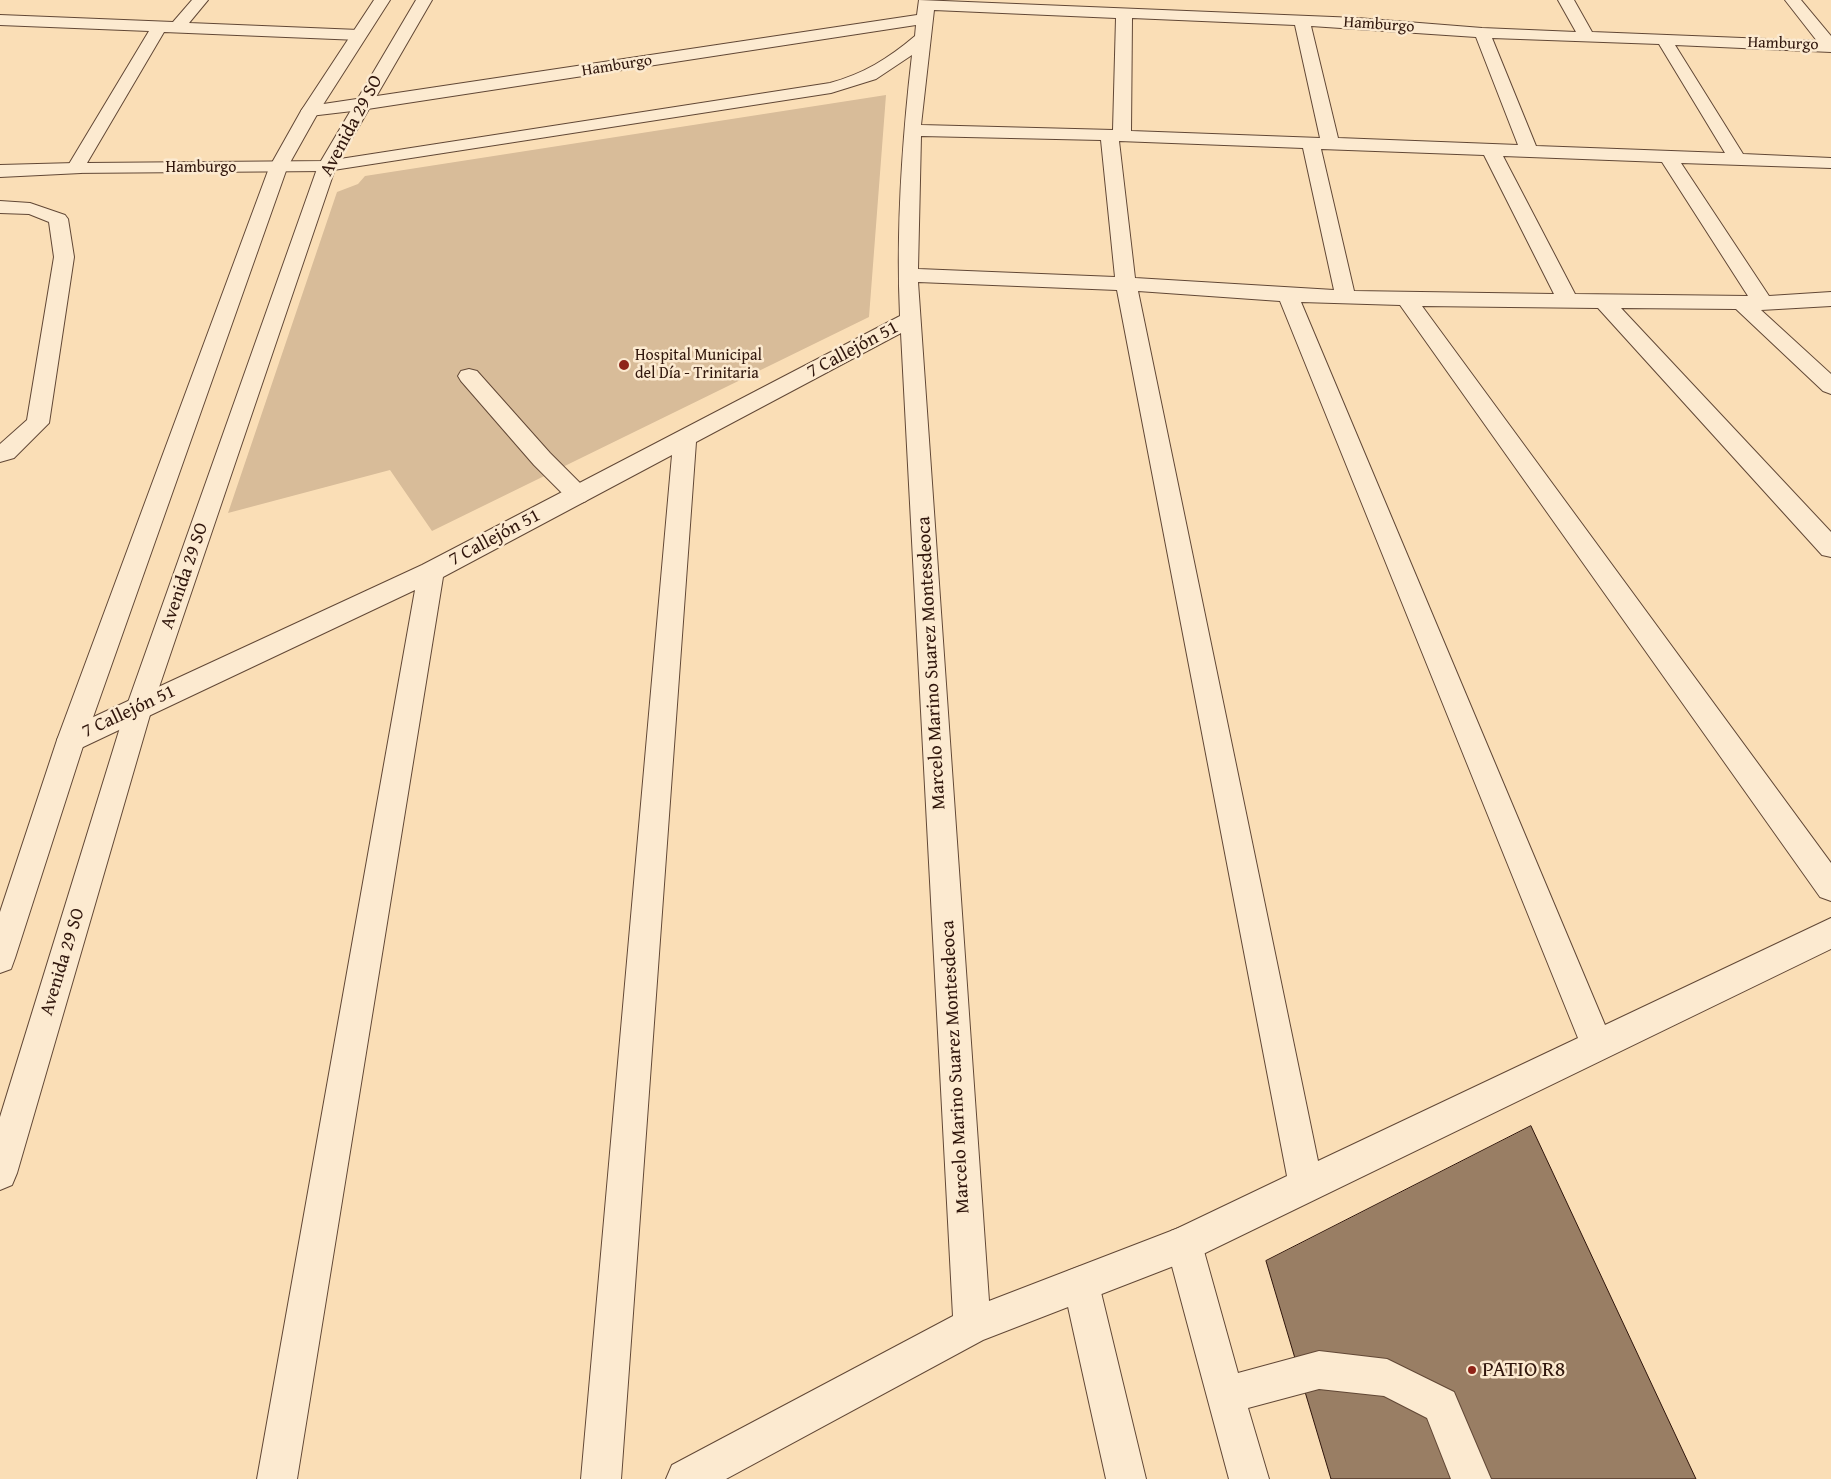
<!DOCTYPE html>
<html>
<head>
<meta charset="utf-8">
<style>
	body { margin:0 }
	canvas { display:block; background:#fadeb6 }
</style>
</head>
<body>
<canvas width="1831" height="1479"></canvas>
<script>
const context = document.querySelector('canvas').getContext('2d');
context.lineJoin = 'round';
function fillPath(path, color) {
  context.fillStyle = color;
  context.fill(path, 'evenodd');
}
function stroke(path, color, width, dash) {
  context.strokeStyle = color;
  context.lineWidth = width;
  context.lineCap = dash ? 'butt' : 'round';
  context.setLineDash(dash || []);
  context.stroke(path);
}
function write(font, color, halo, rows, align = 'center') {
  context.font = font + ' "Gentium Book Plus",serif';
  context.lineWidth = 5;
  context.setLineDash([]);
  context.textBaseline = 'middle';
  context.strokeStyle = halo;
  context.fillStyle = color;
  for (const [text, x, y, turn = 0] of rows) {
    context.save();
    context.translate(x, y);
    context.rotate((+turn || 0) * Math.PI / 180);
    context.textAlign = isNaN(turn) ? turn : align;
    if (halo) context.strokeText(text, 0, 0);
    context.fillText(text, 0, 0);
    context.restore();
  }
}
fillPath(new Path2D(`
	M886,95L869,317L432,531L390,470L228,513L337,192L358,184L365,176Z`), '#d8bc99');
const building = new Path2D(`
	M1531,1126L1696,1479H1331L1266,1261Z`);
fillPath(building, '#997e64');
stroke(building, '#30160c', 1);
const service = new Path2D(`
	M75,163L81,165L84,169L81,173L0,177V165Z
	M0,201L30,203L65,215L68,219L74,257L49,423L14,458L0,462V444L27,420L54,257L49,222L29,214L0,213Z
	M469,369L477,371L550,453L586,489L590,495L586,501L578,504L570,501L534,465L461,381L458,376L461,371Z
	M1184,1226L1197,1231L1202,1244L1238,1373L1319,1351L1387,1359L1454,1392L1491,1479H1451L1427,1418L1384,1396L1319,1389L1248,1408L1269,1479H1229L1166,1244L1171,1231Z
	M1081,1266L1094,1271L1099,1284L1146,1479H1106L1063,1284L1068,1271Z`);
const minor = new Path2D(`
	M192,0H208L189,23L359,30L367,35L359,40L164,32L87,163L327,161L830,83C863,74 888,59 915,36L916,25L361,110L310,116L304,115L301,111L304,107L310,106L917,15L919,0L1357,18L1482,28L1576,32L1558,0H1574L1592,32L1817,41L1785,0H1801L1831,36V52L1675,45L1743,154L1831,158V168L1681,163L1769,296L1831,292V306L1761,310L1831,374V394L1823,391L1736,309L1621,308L1831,532V557L1822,555L1598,308L1422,306L1831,863V901L1820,897L1400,305L1301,302L1605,1025L1831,918V949L1197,1257L983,1340L726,1479H666L672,1465L953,1316L901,333L696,442L621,1479H581L672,455L443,577L297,1479H257L415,590L81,748L71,752L61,748L57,740L61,732L422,565L900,316C896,229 902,141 912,55L876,79L831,93L327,171L69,173L66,169L149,31L0,25V15L173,22ZM934,10L1116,18L1113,130L921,125ZM1132,18L1295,25L1320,138L1131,131ZM1311,26L1476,37L1518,145L1338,138ZM1492,38L1659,44L1725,153L1536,146ZM921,136L1101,140L1115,277L918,269ZM1119,141L1303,148L1334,290L1135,278ZM1321,149L1484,155L1554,294L1354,291ZM1503,156L1662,162L1748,296L1575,294ZM918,282L1117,290L1287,1176L1176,1229L989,1301ZM1138,291L1280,301L1578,1038L1318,1161Z`);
const tertiary = new Path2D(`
	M374,0H390L319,111L287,168L85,740L15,958L11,969L0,973V912L57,740L269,168L301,111Z
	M416,0H432L336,166L152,708L17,1173L12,1185L0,1190V1117L126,708L318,166Z`);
stroke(service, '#624836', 2);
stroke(minor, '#624836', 2);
stroke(tertiary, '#624836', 2);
fillPath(service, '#fcead0');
fillPath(minor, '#fcead0');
fillPath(tertiary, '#fcead0');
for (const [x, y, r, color] of [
	[624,365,6,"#8f2418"],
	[1472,1370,5,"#8f2418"]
]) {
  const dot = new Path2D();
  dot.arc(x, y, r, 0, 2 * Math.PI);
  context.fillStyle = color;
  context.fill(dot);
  stroke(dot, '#fcead0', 2);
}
write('16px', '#30160c', '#fcead0', [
	["Hamburgo",1379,25,4],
	["Hamburgo",1783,44,2],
	["Hamburgo",617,66,-9],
	["Hamburgo",201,168]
]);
write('16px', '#30160c', '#fcead0', [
	["Hospital Municipal",635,356],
	["del Día - Trinitaria",635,374]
], 'left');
write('19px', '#30160c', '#fcead0', [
	["Avenida 29 SO",352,126,-62],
	["7 Callejón 51",853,350,-28],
	["7 Callejón 51",495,538,-28],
	["Avenida 29 SO",185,576,-71],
	["Marcelo Marino Suarez Montesdeoca",932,663,-93],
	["7 Callejón 51",129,712,-25],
	["Avenida 29 SO",63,962,-73],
	["Marcelo Marino Suarez Montesdeoca",956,1067,-93]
]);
write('22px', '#30160c', '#fcead0', [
	["PATIO R8",1482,1370]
], 'left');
</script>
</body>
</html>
